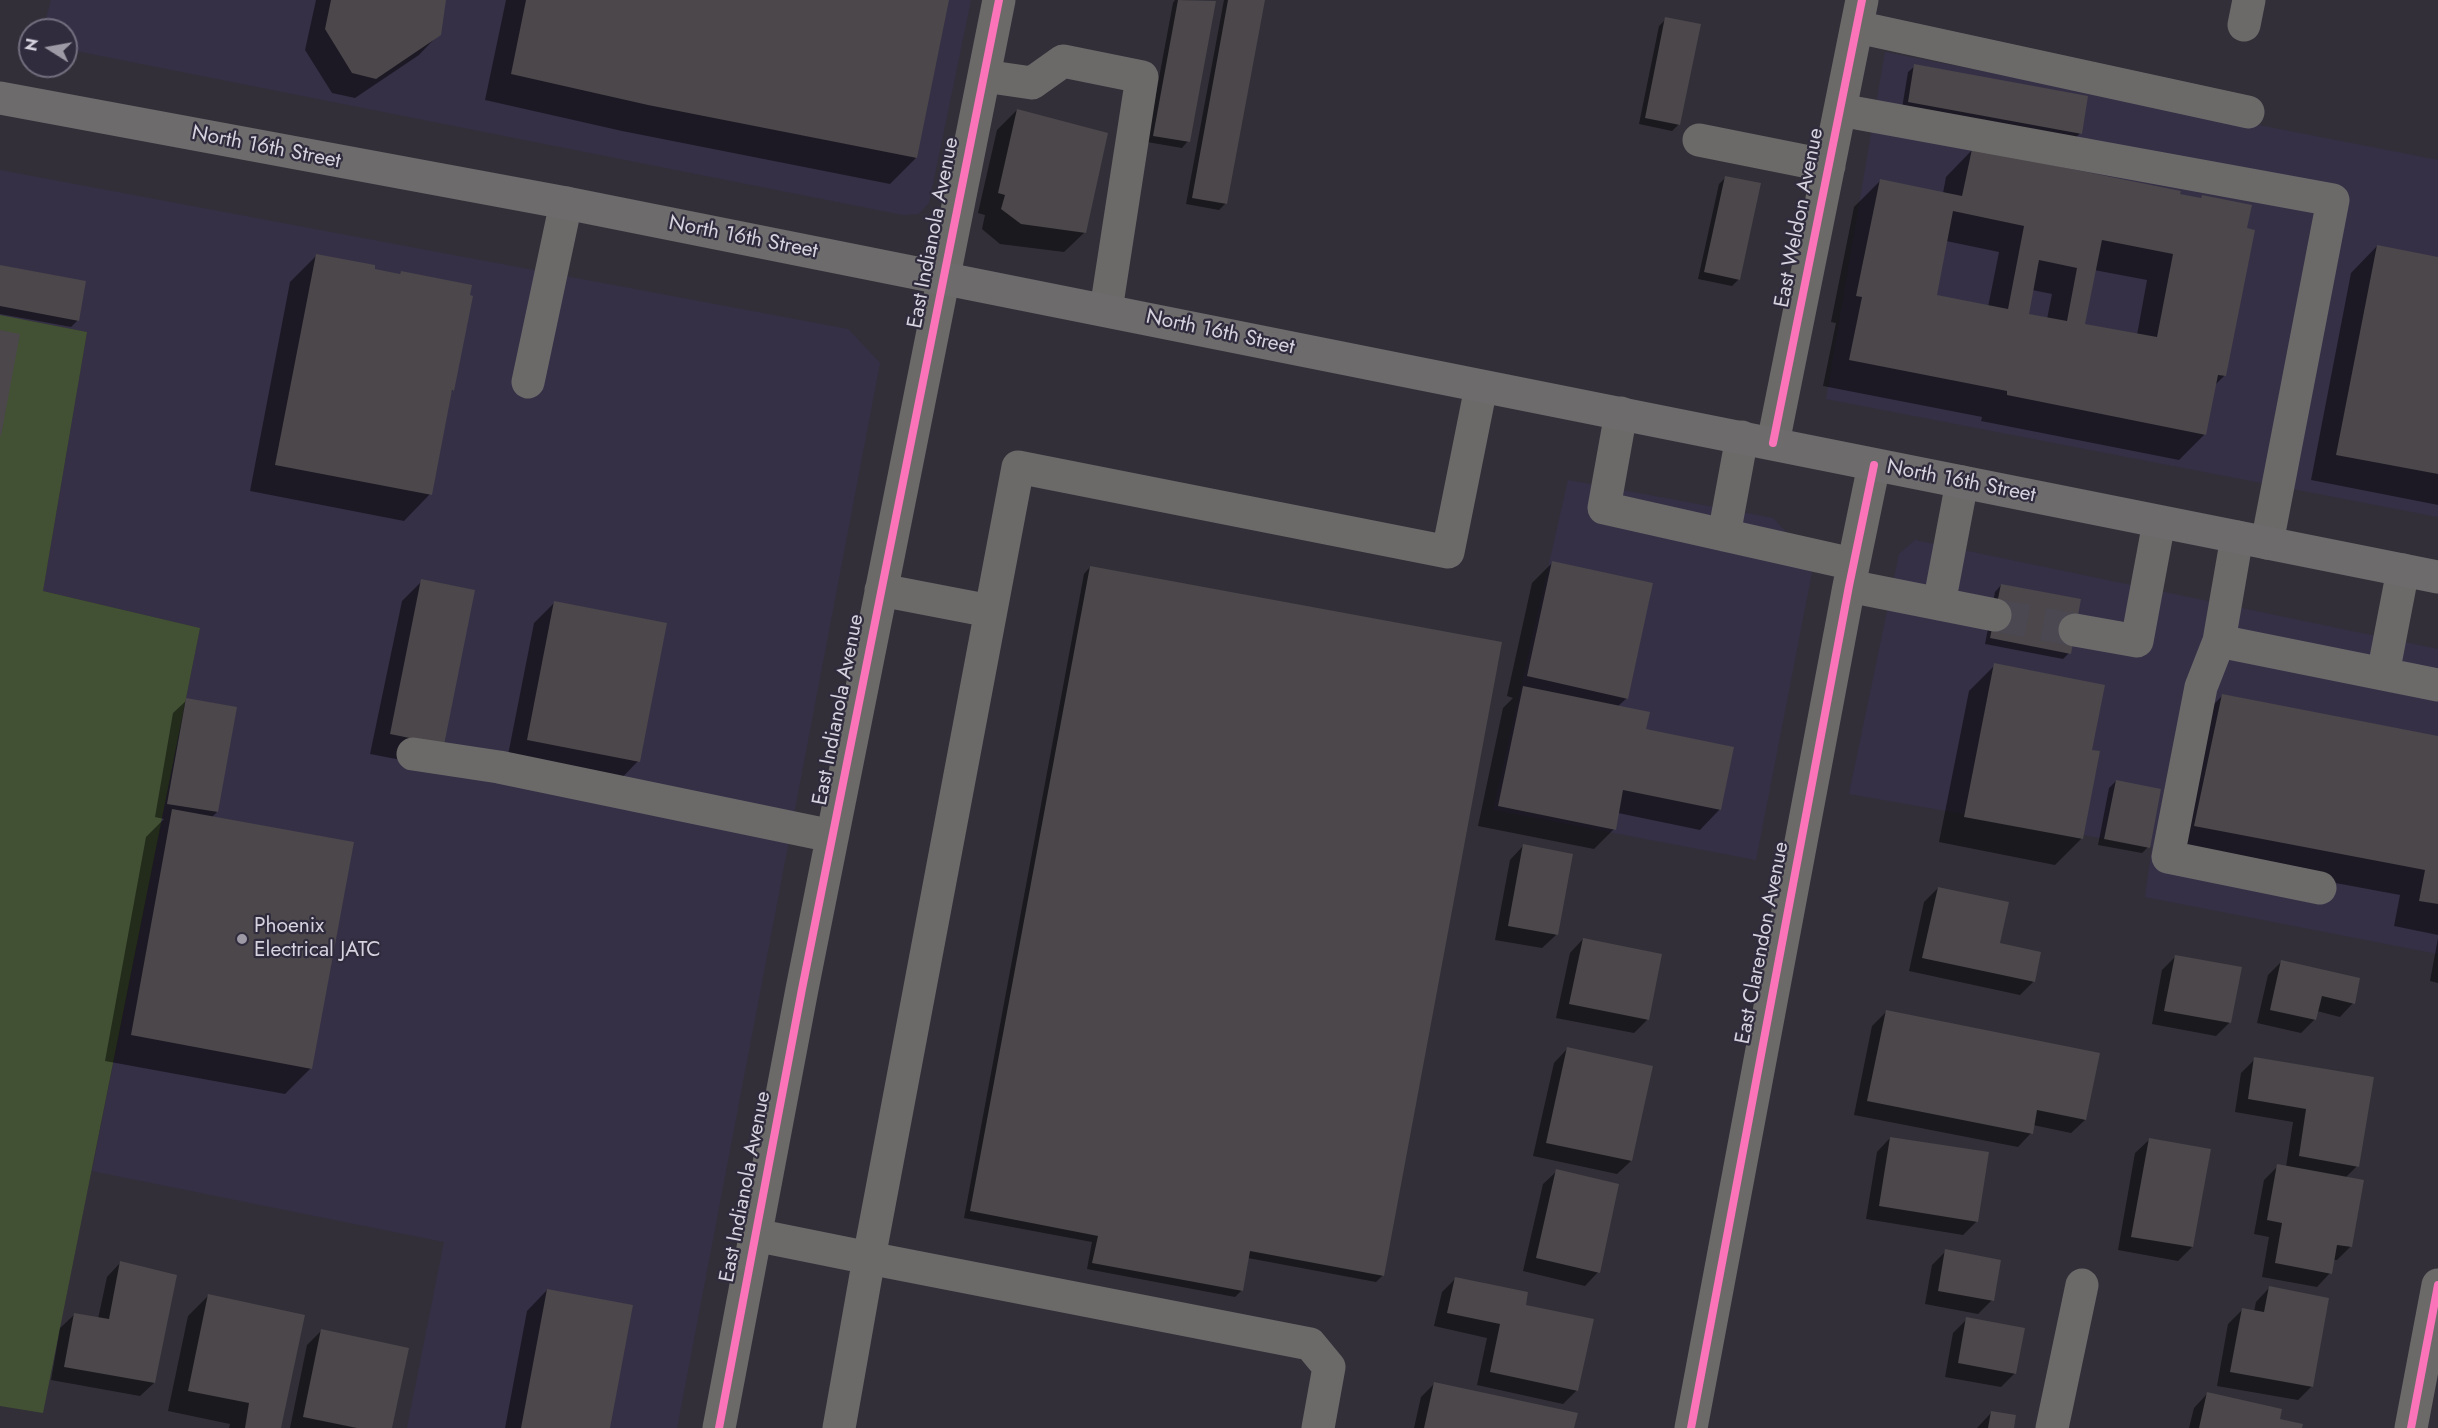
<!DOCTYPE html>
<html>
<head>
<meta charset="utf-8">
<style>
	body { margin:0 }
	#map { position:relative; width:2438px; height:1428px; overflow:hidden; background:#322f39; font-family:Jost,sans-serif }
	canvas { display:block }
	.north { position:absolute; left:18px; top:18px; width:60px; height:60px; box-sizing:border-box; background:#302b3d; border:2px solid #726e7e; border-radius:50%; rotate:281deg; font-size:16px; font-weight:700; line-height:24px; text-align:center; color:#d6d3df }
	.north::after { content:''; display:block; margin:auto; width:21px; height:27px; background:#9d9aa5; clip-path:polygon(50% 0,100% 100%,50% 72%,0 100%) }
</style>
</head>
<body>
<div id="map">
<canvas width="2438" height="1428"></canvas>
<div class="north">N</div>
</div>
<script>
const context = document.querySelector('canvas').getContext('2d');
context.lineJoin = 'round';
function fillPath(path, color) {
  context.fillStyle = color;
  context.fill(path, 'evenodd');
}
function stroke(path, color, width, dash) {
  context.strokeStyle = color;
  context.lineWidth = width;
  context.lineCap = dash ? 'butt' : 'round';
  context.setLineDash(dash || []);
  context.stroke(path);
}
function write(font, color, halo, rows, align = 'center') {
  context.font = font + ' Jost,sans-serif';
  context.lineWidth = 4.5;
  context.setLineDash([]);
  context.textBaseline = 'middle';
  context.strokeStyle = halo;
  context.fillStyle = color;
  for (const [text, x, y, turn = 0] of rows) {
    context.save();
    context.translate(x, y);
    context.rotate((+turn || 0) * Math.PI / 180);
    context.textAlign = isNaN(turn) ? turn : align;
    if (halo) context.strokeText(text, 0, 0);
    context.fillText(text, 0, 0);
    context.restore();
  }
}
fillPath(new Path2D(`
	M51,0H971L929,203L918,214L903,215L66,49V30H43Z
	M1885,52L2438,160V517L1826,399Z
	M0,170L848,329L880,363L677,1428H407L444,1242L92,1171L200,628L43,591L87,332L0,315Z
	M1568,480L1773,518L1814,562L1756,860L1493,810Z
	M1915,540L2438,649V954L2145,897L2152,847L1849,794L1899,554Z`), '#363047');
fillPath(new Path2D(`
	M0,315L87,332L43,591L200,628L43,1413L0,1406Z`), '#425133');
fillPath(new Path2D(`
	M316,0H444L439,34L419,55L355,98L332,93L305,50Z
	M506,0H947L916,158L890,184L622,131L485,100Z
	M1175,0L1214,2L1188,141L1182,148L1147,142L1173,3Z
	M1224,0H1263L1225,204L1219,210L1186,204Z
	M1666,19L1679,124L1672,131L1639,124L1659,26Z
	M1915,66L2080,133L2074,140L1902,108L1908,72Z
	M1017,110L1085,232L1064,252L1000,244L982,229L985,215L978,213L997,130Z
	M1972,150L2178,195L2200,199L2202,196L2224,376L2214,386L2205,434L2179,460L1981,421L1982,417L1823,386L1836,323L1831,322L1854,207L1880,181L1943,193L1946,177ZM1946,241L1999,252L1988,307L1935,296ZM2094,270L2147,280L2137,335L2084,325ZM2032,290L2052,294L2047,319L2027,315Z
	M1726,177L1739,279L1732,286L1698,279L1719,184Z
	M2377,246L2438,258V505L2311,480L2351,273Z
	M316,256L373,271L399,275L401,272L453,390L449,394L430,494L404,521L250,491L290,282Z
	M0,267L78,320L71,327L0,314Z
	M1553,562L1627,698L1617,707L1645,730L1720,809L1700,830L1618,813L1614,829L1594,849L1478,826L1503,708L1513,698L1507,696L1532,583Z
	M1090,567L1383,1275L1376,1282L1248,1258L1242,1290L1235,1297L1087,1269L1092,1242L964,1218L1084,574Z
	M422,581V764L370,754L402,601Z
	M2001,585L2069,653L2063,659L1985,644L1995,592Z
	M554,603L638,761L618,782L507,760L534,623Z
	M1995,665L2090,751L2098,752L2081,839L2055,865L1939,842L1969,691Z
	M2222,696L2438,738V935L2394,926L2400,895L2169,852L2196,722Z
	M187,700L217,812L211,818L311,1068L285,1094L105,1061L146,837L164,819L155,817L173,713Z
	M2116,781L2148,847L2142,853L2098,845L2109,788Z
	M1523,846L1556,935L1542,948L1495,940L1510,860Z
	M1938,888L1999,945L2033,982L2020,995L1909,971L1924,902Z
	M2438,938V983L2430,981Z
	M1583,939L1661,956L1647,1020L1634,1033L1556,1018L1570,953Z
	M2176,956L2230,1022L2216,1036L2152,1024L2162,970Z
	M2282,961L2353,1003L2340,1017L2317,1011L2315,1019L2301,1033L2257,1023L2268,975Z
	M1886,1012L2085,1120L2071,1133L2033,1125L2031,1133L2018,1147L1854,1115L1872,1026Z
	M1567,1049L1631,1161L1617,1174L1533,1156L1554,1063Z
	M2255,1059L2372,1079L2357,1166L2345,1178L2350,1247L2337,1260H2333L2330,1273L2317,1287L2262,1277L2269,1237L2254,1234L2264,1180L2278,1166L2286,1167L2293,1122L2235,1112L2241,1073Z
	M1890,1138L1977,1221L1963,1235L1866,1219L1877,1152Z
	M2149,1140L2209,1150L2192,1247L2178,1261L2118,1250L2135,1153Z
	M1557,1171L1598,1272L1585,1286L1523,1271L1543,1184Z
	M1946,1251L1992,1300L1978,1314L1925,1304L1932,1265Z
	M120,1263L154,1383L140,1396L51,1380L60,1328L74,1315L98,1319L107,1277Z
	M1456,1278L1524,1306L1577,1390L1563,1404L1477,1385L1487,1338L1434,1326L1442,1292Z
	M2269,1288L2312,1386L2298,1400L2217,1386L2228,1324L2242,1310L2254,1312L2256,1302Z
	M547,1290L609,1428H505L527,1311Z
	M208,1296L280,1428H229L230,1424L168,1411L188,1316Z
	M1967,1319L2015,1373L2001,1387L1945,1377L1953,1333Z
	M321,1331L391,1428H290L307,1345Z
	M1434,1384L1573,1428H1414L1421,1397Z
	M2207,1394L2278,1420L2301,1428H2189L2194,1408Z
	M1991,1413L2013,1428H1977Z`), '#0007');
fillPath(new Path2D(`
	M331,0H446L441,35L376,79L352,73L325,29Z
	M526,0H949L917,158L648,105L511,74Z
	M1178,0L1216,1L1190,142L1153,136Z
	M1228,0H1265L1227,204L1192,198Z
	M1665,17L1701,24L1680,125L1645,118Z
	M1914,64L2088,96L2082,134L1908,102Z
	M1017,109L1108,133L1086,233L1021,224L1001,209L1005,195L998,193Z
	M1972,149L2181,191L2180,194L2201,198L2202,195L2252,205L2247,228L2255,230L2226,376L2218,375L2206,435L2007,395V391L1849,360L1862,297L1856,296L1880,179L1962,196ZM1953,211L2024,226L2008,309L1937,295ZM2102,240L2173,254L2157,337L2085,324ZM2039,260L2077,268L2067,321L2029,314Z
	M1725,176L1761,183L1740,280L1704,272Z
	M2377,245L2438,257V474L2336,455Z
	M316,254L375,265V269L400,274L401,271L472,285L470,295L473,296L454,391L452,390L432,495L275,465Z
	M0,265L86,281L79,321L0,306Z
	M0,330L20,334L1,436H0Z
	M1552,561L1653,583L1628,699L1527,676Z
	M1090,566L1502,642L1384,1276L1250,1251L1243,1291L1092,1263L1098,1236L970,1211Z
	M421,579L475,590L444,745L390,734Z
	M2001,584L2081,599L2071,654L1990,638Z
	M554,601L667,623L640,762L527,740Z
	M1994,663L2105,685L2092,750L2100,751L2083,839L1964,817Z
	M1523,686L1650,712L1646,729L1734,747L1721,810L1623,790L1616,830L1498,806Z
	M2222,694L2438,736V904L2419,901L2425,870L2194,826Z
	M186,698L237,707L218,812L167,804Z
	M2116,780L2161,789L2150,848L2104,839Z
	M172,809L354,842L312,1069L131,1035Z
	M1523,844L1573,854L1558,935L1508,926Z
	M1938,887L2009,902L2000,943L2041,952L2035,982L1922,958Z
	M1583,938L1662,954L1649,1020L1569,1004Z
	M2175,955L2242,967L2231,1023L2164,1011Z
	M2281,960L2360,978L2355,1004L2322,996L2316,1020L2270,1010Z
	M1886,1010L2100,1053L2086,1120L2037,1110L2033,1134L1867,1101Z
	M1567,1047L1653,1066L1632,1161L1546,1143Z
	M2254,1057L2374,1077L2359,1167L2299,1156L2306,1109L2248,1099Z
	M1890,1137L1989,1152L1978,1222L1879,1206Z
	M2149,1138L2211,1149L2193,1247L2131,1237Z
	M2277,1164L2364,1180L2352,1247L2337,1245L2332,1274L2275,1263L2282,1223L2267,1220Z
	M1556,1169L1619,1184L1600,1273L1536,1258Z
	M1945,1249L2001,1260L1994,1301L1938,1291Z
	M120,1261L177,1275L155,1383L64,1367L74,1313L109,1319Z
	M1455,1277L1528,1292L1526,1305L1594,1319L1578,1391L1490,1372L1500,1324L1447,1313Z
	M2269,1286L2329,1298L2313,1387L2230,1372L2242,1308L2264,1312Z
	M547,1289L633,1305L610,1428H521Z
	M208,1294L305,1315L281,1428H245L249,1403L188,1391Z
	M1966,1317L2025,1328L2016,1374L1958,1363Z
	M321,1329L409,1348L392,1428H357L303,1417Z
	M1434,1382L1578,1413L1574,1428H1424Z
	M2207,1392L2282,1409L2280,1419L2303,1424L2302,1428H2199Z
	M1991,1411L2016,1415L2014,1428H1988Z`), '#4b474a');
stroke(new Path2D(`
	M1995,615L2075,630`), '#4b4852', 33, [33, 16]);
stroke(new Path2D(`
	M2244,25L2249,0
	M1857,27L2248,112
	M984,76L1032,83L1063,61L1142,77L1106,310
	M1840,110L2333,200L2267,543
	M1699,140L1829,166
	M528,382L566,203
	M1621,413L1604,508L1853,564
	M1773,443L1862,0
	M1724,535L1742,437
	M2237,537L2219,641L2383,674L2403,570
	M1849,586L1995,615
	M881,590L990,611
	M1939,604L1962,482
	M2075,630L2137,641L2159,522
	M2219,641L2201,687L2168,857L2320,888
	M2383,674L2438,685
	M413,754L499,767L832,836
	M755,1235L869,1258L1018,467L1448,552L1481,387
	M719,1428L802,989L999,0
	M839,1428L869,1258L1310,1344L1329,1367L1318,1428
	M1691,1428L1849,586L1874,465
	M2052,1428L2082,1285
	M2411,1428L2438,1285`), '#6c6a69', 33);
stroke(new Path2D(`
	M0,98L566,203L2438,577`), '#6e6b6c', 33);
stroke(new Path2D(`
	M1773,443L1862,0
	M719,1428L802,989L999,0
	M1691,1428L1849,586L1874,465
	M2411,1428L2438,1285`), '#fb73b8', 8);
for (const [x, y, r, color] of [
	[242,939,6,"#9d9aa5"]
]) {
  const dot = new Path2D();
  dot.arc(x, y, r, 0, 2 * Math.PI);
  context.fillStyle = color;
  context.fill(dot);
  stroke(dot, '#302b3d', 2);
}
write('21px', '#d6d3df', '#302b3d', [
	["North 16th Street",266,148,11],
	["East Weldon Avenue",1800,218,-79],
	["East Indianola Avenue",934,233,-79],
	["North 16th Street",743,238,11],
	["North 16th Street",1220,333,12],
	["North 16th Street",1961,482,11],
	["East Indianola Avenue",839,710,-79],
	["East Clarendon Avenue",1763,943,-79],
	["East Indianola Avenue",746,1187,-79]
]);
write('21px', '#d6d3df', '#302b3d', [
	["Phoenix",254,927],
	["Electrical JATC",254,951]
], 'left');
</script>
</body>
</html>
